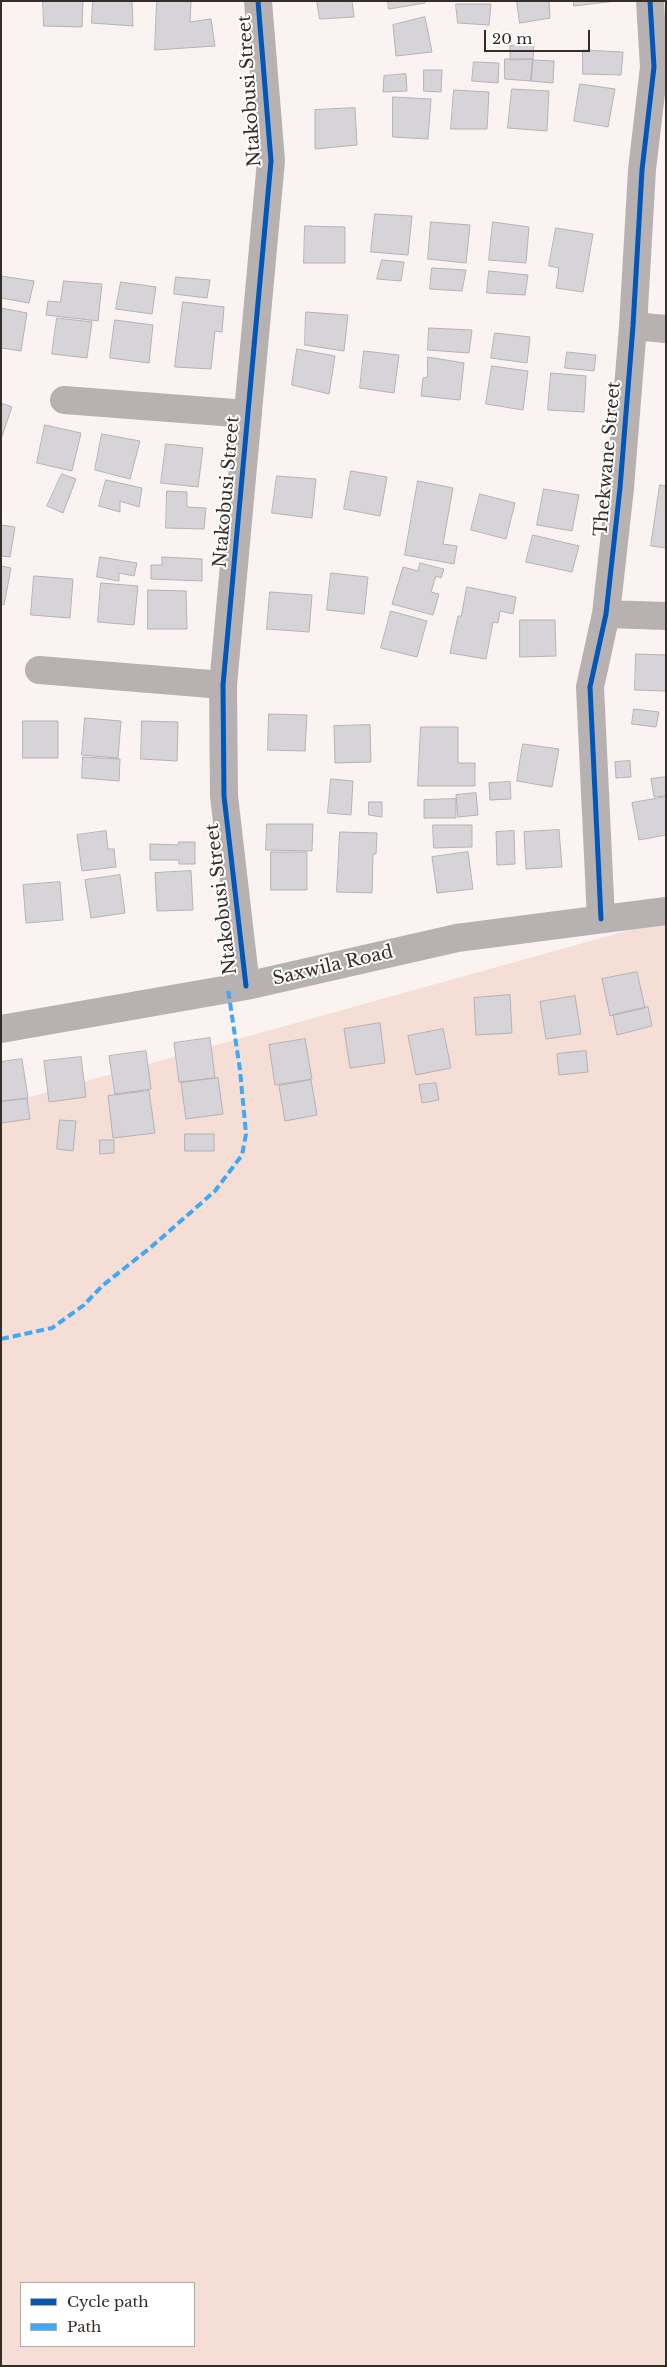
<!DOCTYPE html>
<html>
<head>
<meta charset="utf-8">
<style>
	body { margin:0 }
	#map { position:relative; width:667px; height:2367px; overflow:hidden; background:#faf3f2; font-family:"Libre Baskerville",serif }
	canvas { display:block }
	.frame { position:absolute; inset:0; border:2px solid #362c28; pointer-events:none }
	.legend { position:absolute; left:20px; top:2282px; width:175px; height:65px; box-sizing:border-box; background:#fff; border:1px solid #afaba9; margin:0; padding:6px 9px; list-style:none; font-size:15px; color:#362c28 }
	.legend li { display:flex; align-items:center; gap:10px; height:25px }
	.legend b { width:25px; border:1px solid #afaba9 }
	.scale { position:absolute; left:484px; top:30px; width:106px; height:22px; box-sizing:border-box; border:2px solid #362c28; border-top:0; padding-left:6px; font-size:15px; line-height:18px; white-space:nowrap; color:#362c28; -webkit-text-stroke:4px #fff; paint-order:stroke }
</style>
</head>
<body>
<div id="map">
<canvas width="667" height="2367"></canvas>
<div class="frame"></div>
<ul class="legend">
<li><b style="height:6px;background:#0057b8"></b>Cycle path</li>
<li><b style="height:6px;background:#3fa9f5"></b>Path</li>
</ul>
<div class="scale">20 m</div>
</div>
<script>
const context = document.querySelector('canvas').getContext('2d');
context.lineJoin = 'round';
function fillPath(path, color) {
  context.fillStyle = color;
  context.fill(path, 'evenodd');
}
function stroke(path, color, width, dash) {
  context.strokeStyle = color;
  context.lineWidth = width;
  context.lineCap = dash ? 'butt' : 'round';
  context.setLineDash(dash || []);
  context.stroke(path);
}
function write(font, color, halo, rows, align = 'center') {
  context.font = font + ' "Libre Baskerville",serif';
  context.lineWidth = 4;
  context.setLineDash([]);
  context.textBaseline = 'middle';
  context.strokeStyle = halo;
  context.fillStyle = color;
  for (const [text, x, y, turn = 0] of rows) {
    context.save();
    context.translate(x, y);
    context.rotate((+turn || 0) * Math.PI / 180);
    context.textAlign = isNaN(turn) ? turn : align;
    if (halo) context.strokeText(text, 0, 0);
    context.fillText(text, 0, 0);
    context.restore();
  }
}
fillPath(new Path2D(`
	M666,920V2366H1V1105ZM21,2283H194V2346H21Z`), '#f4ded5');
const building = new Path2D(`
	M43,1H83L82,27L44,26Z
	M93,1H132L133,26L92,23Z
	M157,1H191L190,22L211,19L215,46L155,50Z
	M317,1H352L354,17L320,19Z
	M388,1H425V3L389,9Z
	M517,1H549L550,18L520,23Z
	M574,1H616L574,6Z
	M456,4H491L489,25L458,23Z
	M425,17L432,52L396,56L393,25Z
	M534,44L533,59L510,60V46Z
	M583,50L623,52L621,75L583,74Z
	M505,59H533L531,81L505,79Z
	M533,60L554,61L553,83L531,81Z
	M474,62L499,63L498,83L472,81Z
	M424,70H442L441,92L424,91Z
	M406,74L407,91L383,92L384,76Z
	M580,84L615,89L608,127L574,121Z
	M512,89L549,91L547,131L508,128Z
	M454,90L489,92L487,129H451Z
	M393,97L431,99L428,139L393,137Z
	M355,108L357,145L315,149V110Z
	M375,214L412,216L408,255L371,252Z
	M431,222L470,225L466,263L428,259Z
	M493,222L529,227L526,263L489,260Z
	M305,226L345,227V263H304Z
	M556,228L593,234L583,292L556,288L559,268L549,266Z
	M382,260L404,262L401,281L377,279Z
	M432,268L466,270L462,291L430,289Z
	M489,271L528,275L525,295L487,293Z
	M1,276L34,281L29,303L1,298Z
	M176,277L210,280L207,298L174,294Z
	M64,281L102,284L98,321L46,315L48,301L60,302Z
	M121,282L156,287L152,314L116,309Z
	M183,302L224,307L222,332L215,331L211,369L175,367Z
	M1,308L27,313L21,351L1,348Z
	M306,312L348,315L344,351L305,345Z
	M57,318L92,322L87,358L52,354Z
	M115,320L153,325L149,363L110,358Z
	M429,328L472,330L469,353L428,350Z
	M495,333L530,337L527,363L491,358Z
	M297,349L335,356L329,394L292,385Z
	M364,351L399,355L394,393L360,388Z
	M567,352L596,355L594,371L565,368Z
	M428,357L464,363L460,400L421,396L423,378L427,377Z
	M492,366L528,371L523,410L486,404Z
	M551,373L586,376L584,412L548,410Z
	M1,403L12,407L1,439Z
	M45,425L81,433L72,471L37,463Z
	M102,434L140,441L130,479L95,470Z
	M166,444L203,448L198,487L161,483Z
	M351,471L387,477L380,516L344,509Z
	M62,474L76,479L63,513L47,506Z
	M277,476L316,479L312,518L272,513Z
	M106,480L142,488L139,507L120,501V512L99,506Z
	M418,481L453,488L443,544L457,546L454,564L405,555Z
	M660,485L666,486V548L651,546Z
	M544,489L579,495L572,531L537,525Z
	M167,491L187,492V507L206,508L204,529L166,528Z
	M480,494L515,503L506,539L471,530Z
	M1,525L15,527L10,557L1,556Z
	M533,535L579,546L572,572L526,562Z
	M100,557L137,563L134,576L119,573V581L97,577Z
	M162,557L202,559V581L151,579V565H162Z
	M420,563L444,569L441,578L436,576L431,592L439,594L433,615L392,604L403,567L418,571Z
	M1,566L11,568L4,605L1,604Z
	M331,573L368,577L364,614L327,610Z
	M34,576L73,579L70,618L31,615Z
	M101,583L138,586L134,625L98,622Z
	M467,587L516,597L513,614L500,611L498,623L493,622L486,659L450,653L458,616H461Z
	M148,590L186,591L187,629H148Z
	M270,592L312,595L309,632L267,629Z
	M391,611L427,621L417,657L381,648Z
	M520,620H555L556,656L520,657Z
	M636,654L666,655V691L635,690Z
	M634,709L659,712L656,727L632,724Z
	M269,714L307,715L305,751L268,750Z
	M85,718L121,721L118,758L82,755Z
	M23,721H58V758H23Z
	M142,721L178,722L177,761L141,759Z
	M370,725L371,762L335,763L334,726Z
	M421,727H458V763H475V786H418Z
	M523,744L559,749L552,787L517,781Z
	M83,757L120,759L119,781L82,778Z
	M630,761L631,777L616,778L615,762Z
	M666,777V796L654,797L651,779Z
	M331,779L353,781L351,815L328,813Z
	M510,782L511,799L490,800L489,783Z
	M476,793L478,815L458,817L456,795Z
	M666,797V835L639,840L632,803Z
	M456,799V818H424V800Z
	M369,802H382V817L369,815Z
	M267,824H313L312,851L266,850Z
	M433,825H472V847L434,848Z
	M559,830L562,867L526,869L524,832Z
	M106,831L108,849H114L116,867L82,871L77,835Z
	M514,831L515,864L497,865L496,832Z
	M340,832L377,833L376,854H373L372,893L337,892Z
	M179,842H195V864H179V860H150V844L178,845Z
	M271,852H307V890H271Z
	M468,852L473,889L437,893L432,857Z
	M191,871L193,910L157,911L155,873Z
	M120,875L125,913L91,918L85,880Z
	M60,882L63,920L26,923L23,885Z
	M637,972L645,1008L610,1016L602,979Z
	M510,995L512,1033L476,1035L474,998Z
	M575,996L581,1034L546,1039L540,1002Z
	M648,1007L652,1026L617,1035L613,1015Z
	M380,1023L385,1063L350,1068L344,1029Z
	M443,1029L451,1068L416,1075L408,1036Z
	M210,1038L215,1078L179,1082L174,1043Z
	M305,1039L312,1079L275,1085L269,1045Z
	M146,1051L151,1089L115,1094L109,1056Z
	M586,1051L588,1072L559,1075L557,1054Z
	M81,1057L86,1097L49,1102L44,1061Z
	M22,1059L28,1098L1,1101V1062Z
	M218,1078L223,1114L186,1119L181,1083Z
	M311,1080L317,1115L285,1121L279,1086Z
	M436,1083L439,1100L422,1103L419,1085Z
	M149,1091L155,1133L113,1138L108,1096Z
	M27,1099L30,1119L1,1123V1102Z
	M60,1120L76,1121L73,1151L57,1149Z
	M185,1134H214V1151H185Z
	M100,1140H114V1153L100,1154Z`);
fillPath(building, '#d6d4d8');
stroke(building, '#b4b2b5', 1);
stroke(new Path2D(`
	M633,326L666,329
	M64,400L248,414
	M606,614L666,616
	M39,670L223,685
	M601,919L590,687L606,614L620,488L633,326L642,170L654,67L650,1
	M246,986L224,796L223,685L271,161L258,1
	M1,1029L246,986L457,938L666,911`), '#b7b2b1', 28);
stroke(new Path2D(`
	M1,1339L52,1328L84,1305L102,1286L150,1248L215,1191L242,1155L246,1134L240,1070L228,989`), '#3fa9f5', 4, [8, 4]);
stroke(new Path2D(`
	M601,919L590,687L606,614L620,488L633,326L642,170L654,67L650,1
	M246,986L224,796L223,685L271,161L258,1`), '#0057b8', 5);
write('18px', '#362c28', '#fff', [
	["Ntakobusi Street",250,91,-94],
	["Thekwane Street",608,459,-85],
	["Ntakobusi Street",227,492,-85],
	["Ntakobusi Street",222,899,-97],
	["Saxwila Road",333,966,-13]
]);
</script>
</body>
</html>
